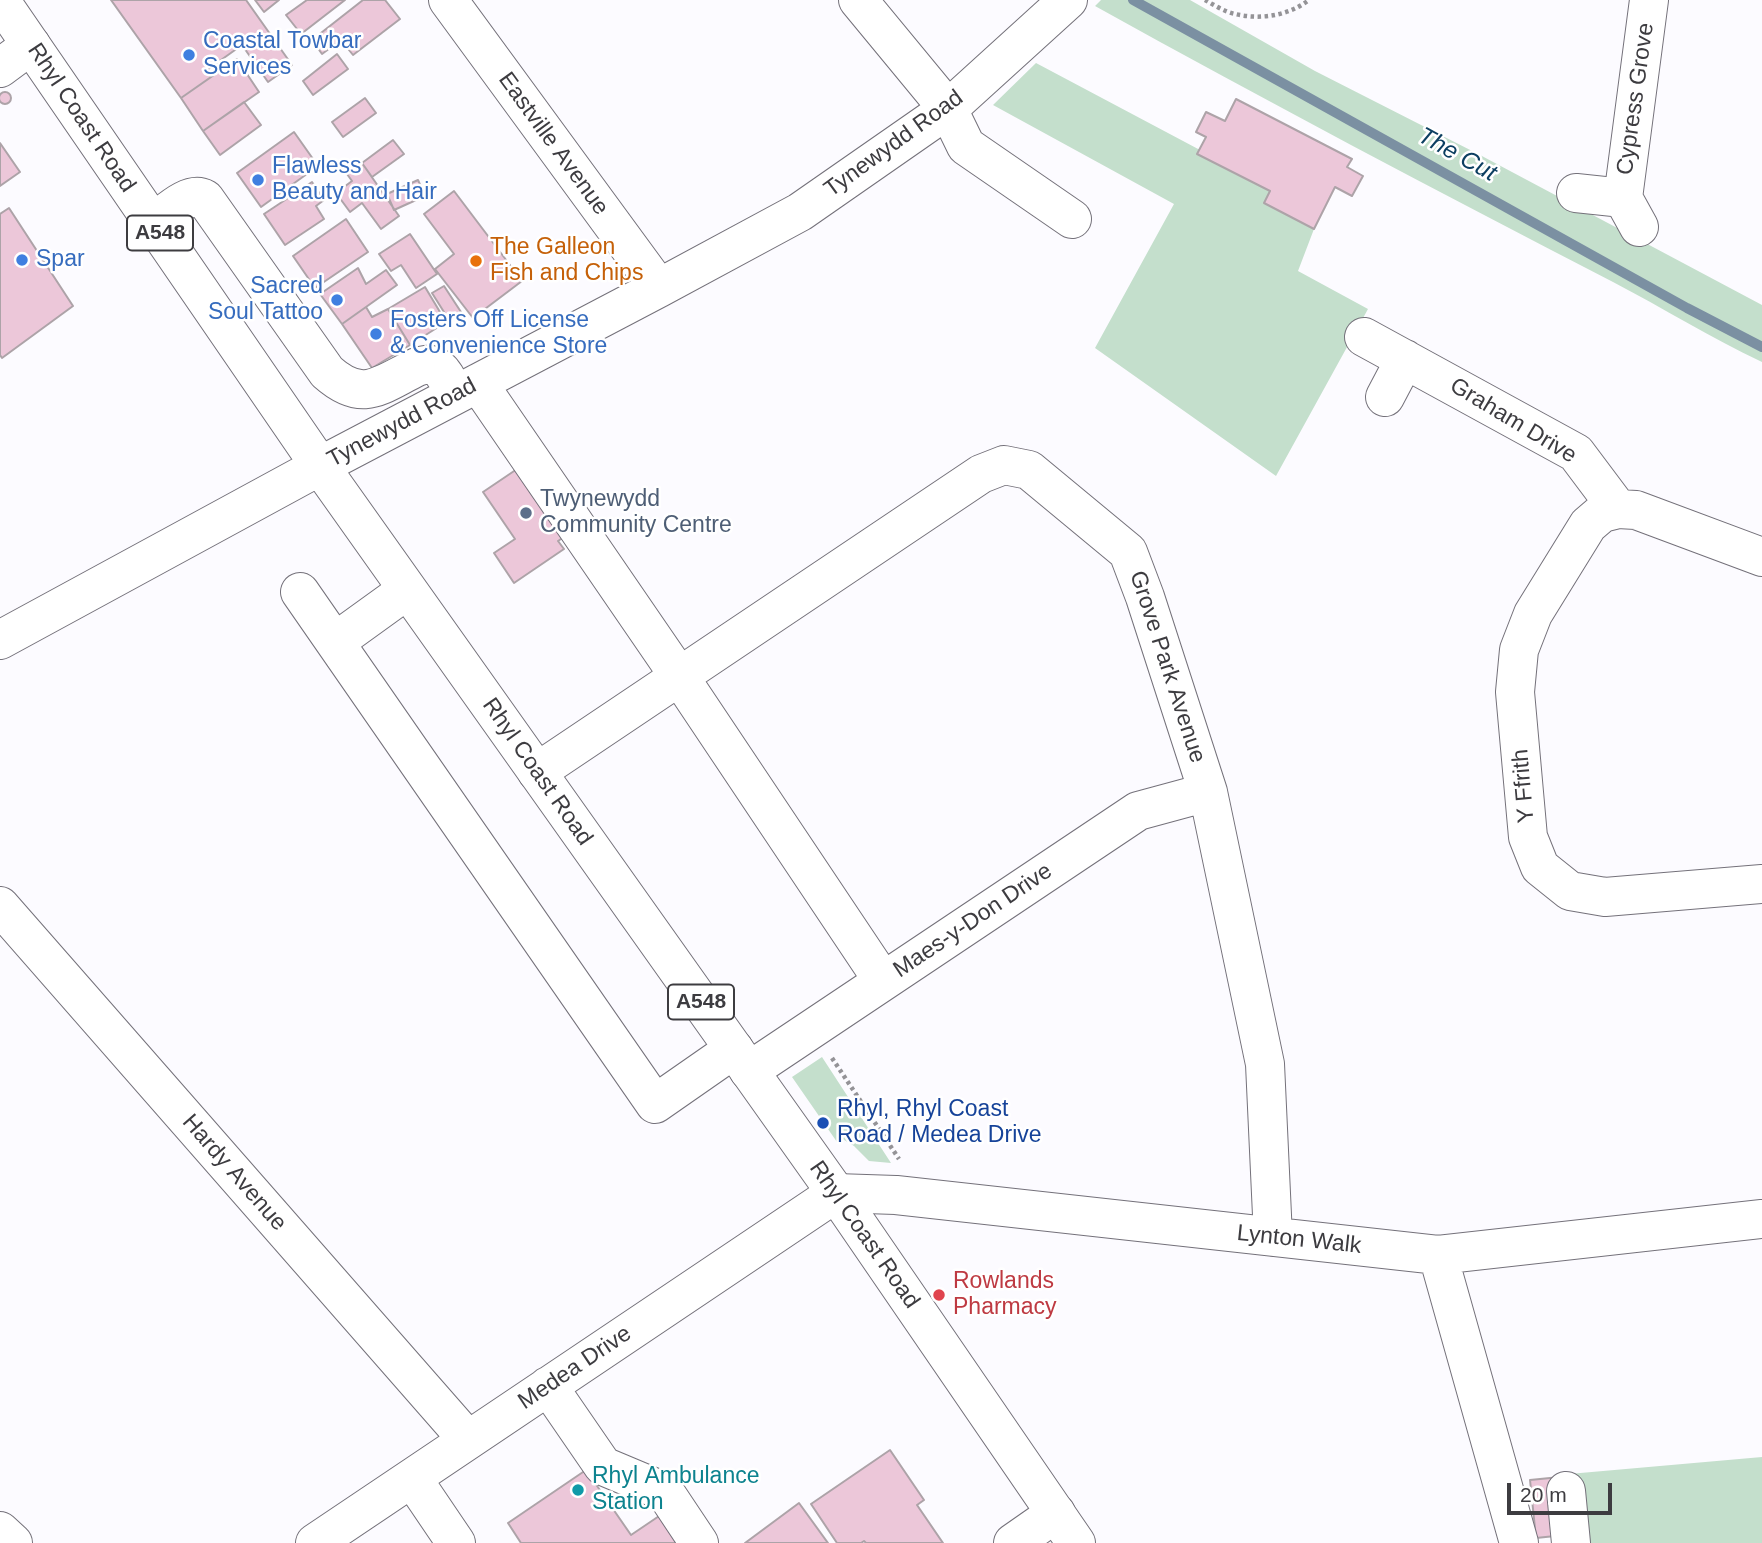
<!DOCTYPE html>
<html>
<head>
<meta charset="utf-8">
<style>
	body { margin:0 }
	#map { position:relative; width:1762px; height:1543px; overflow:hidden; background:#fcfbff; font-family:Arial,sans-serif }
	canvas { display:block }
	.scale { position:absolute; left:1507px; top:1483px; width:105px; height:32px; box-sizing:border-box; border:4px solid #3d3c40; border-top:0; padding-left:9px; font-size:21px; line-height:24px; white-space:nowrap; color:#3d3c40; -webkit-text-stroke:5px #fff; paint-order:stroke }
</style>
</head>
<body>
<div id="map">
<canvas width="1762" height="1543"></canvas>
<div class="scale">20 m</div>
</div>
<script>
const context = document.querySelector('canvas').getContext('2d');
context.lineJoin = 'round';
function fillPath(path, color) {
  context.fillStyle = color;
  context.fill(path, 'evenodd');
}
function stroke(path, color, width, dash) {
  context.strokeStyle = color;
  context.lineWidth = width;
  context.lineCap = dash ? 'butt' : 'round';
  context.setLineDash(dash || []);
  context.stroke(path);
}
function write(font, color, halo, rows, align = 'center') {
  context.font = font + ' Arial,sans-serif';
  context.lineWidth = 5;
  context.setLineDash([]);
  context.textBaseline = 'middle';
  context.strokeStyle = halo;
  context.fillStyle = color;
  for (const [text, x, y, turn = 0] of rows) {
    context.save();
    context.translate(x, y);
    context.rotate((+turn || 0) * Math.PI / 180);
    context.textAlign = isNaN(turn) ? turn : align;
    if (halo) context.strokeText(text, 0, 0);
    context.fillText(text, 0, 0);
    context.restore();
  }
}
fillPath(new Path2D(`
	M1101,0H1190L1315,71L1480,155L1762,305V362C1711,338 1663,308 1613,282C1439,192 1266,101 1095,6Z
	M1036,63L1200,150L1197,154L1270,191L1264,203L1314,229L1298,271L1368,309L1276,476L1095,348L1174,204L993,105Z
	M822,1057L891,1163L869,1161L854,1146L841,1138L837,1142L792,1077Z
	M1762,1457V1543H1577L1569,1474Z`), '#c4dfcc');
stroke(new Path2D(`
	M1133,0L1687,308L1762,347`), '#7b90a2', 10);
const building = new Path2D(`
	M111,0H246L292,65L268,82L242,45L207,70L211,77L181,98Z
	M255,0H279L264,12Z
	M307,0H345L301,34L286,15Z
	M363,0H385L400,19L353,55L341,40L322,54L312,40Z
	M337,54L348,69L313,95L303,81Z
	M237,59L259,92L203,131L181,98Z
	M-1 98a6 6 0 1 1 12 0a6 6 0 1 1-12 0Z
	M365,98L376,113L343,137L332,122Z
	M1236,99L1352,159L1347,167L1363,176L1352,196L1335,187L1314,229L1264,203L1270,191L1197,154L1206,137L1196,132L1206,112L1225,121Z
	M244,102L261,125L220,155L203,131Z
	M294,132L318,166L261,207L237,173Z
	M393,140L404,154L372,177L362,163Z
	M0,143L20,172L0,186Z
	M362,163L399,216L381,229L362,203L350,212L336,193L352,181L347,174Z
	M418,180L425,196L394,210L387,194Z
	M312,182L324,200L316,206L324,219L285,245L264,214Z
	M454,191L522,281L473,318L435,269L454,254L424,214Z
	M9,208L73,306L2,358L0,355V214Z
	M346,219L368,252L315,288L293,256Z
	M410,234L437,274L416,288L401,265L391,271L379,254Z
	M358,268L366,284L386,270L397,285L342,324L320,294Z
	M444,286L461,312L449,320L432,293Z
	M425,287L446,322L410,345L388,309Z
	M366,307L372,317L388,309L410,345L372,368L342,324Z
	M523,465L570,533L558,541L564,549L514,583L494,553L515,539L483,492Z
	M890,1450L924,1500L917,1505L943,1543H866L864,1541L861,1543H837L811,1504Z
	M586,1470L631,1535L668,1510L691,1543H521L508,1523Z
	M1560,1477L1565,1535L1536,1538L1530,1480Z
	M799,1503L828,1543H745Z`);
fillPath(building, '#ecc7d9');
stroke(building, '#ada3a8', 2);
const minor = new Path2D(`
	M448,0L659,288
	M858,0L948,109L966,146L1072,219
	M0,68L31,45
	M1576,193L1623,198
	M153,223C167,213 189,190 205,199L327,372C363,404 380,385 417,367C441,358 445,377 455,395
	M1639,227L1623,198L1649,0
	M1364,337L1576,453L1618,509L1636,510L1762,557
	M478,383L679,676L883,981
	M1385,397L1405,359
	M320,466L659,288L800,212L948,109L1068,0
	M1618,509L1602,513L1588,525L1533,614L1519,650L1515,692L1528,837L1540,867L1570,891L1605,897L1762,884
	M300,592L655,1104L734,1049
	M335,642L407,590
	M537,772L981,474L1004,465L1029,470L1128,552L1145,597L1208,792L1265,1064L1273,1237
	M0,906L468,1440
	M749,1071L1138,811L1208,792
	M1438,1255L1519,1543
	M548,1386L603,1466L665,1492L699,1543
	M412,1478L456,1543
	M1566,1491L1571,1543
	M0,1531L13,1543
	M315,1543L836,1193L896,1195L1438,1255L1762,1219
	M1013,1543L1056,1513`);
const major = new Path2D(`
	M0,0L320,466L836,1193L1076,1543
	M0,640L320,466`);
stroke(minor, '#74717a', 40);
stroke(major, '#74717a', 40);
stroke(new Path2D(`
	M1205,0C1214,5 1225,12 1235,14C1260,20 1288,16 1309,0
	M832,1058L899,1159`), '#949397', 4.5, [3.5, 3.5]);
stroke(minor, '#fff', 38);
stroke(major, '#fff', 38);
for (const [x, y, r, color] of [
	[189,55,7,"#3f7fe0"],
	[258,180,7,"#3f7fe0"],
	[22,260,7,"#3f7fe0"],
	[476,261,7,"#e8710a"],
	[337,300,7,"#3f7fe0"],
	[376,334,7,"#3f7fe0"],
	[526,513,7,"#5c6f8a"],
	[823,1123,7,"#1a4fb4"],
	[939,1295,7,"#e0444e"],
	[578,1490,7,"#0f9aa8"]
]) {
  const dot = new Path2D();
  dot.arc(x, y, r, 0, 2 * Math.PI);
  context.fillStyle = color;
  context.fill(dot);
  stroke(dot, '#fff', 2.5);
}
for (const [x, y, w] of [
	[160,233,66],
	[701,1002,66]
]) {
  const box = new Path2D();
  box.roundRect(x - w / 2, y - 17.5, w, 35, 5);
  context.fillStyle = '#fff';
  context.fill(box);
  stroke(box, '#3d3c40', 2);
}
write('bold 21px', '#3d3c40', null, [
	["A548",160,233],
	["A548",701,1002]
]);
write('23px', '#366cbe', '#fff', [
	["Coastal Towbar",203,42],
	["Services",203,68],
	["Flawless",272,167],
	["Beauty and Hair",272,193],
	["Spar",36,260],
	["Sacred",323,287,"right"],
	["Soul Tattoo",323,313,"right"],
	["Fosters Off License",390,321],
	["& Convenience Store",390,347]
], 'left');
write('23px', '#3d3c40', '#fff', [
	["Cypress Grove",1636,99,-82],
	["Rhyl Coast Road",81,118,56],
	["Eastville Avenue",553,144,54],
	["Tynewydd Road",894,144,-36],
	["Graham Drive",1513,421,31],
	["Tynewydd Road",402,423,-28],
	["Grove Park Avenue",1167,667,72],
	["Rhyl Coast Road",537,772,55],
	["Y Ffrith",1524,786,-95],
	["Maes-y-Don Drive",973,921,-34],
	["Hardy Avenue",234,1173,49],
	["Rhyl Coast Road",864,1235,55],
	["Lynton Walk",1299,1240,6],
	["Medea Drive",575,1368,-34]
]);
write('23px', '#c56008', '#fff', [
	["The Galleon",490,248],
	["Fish and Chips",490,274]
], 'left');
write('23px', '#4e5e75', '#fff', [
	["Twynewydd",540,500],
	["Community Centre",540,526]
], 'left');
write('23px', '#164399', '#fff', [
	["Rhyl, Rhyl Coast",837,1110],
	["Road / Medea Drive",837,1136]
], 'left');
write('23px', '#be3a42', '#fff', [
	["Rowlands",953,1282],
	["Pharmacy",953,1308]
], 'left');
write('23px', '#0d838f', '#fff', [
	["Rhyl Ambulance",592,1477],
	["Station",592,1503]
], 'left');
write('italic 24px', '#0c3f61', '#fff', [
	["The Cut",1457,155,29]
]);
</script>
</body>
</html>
